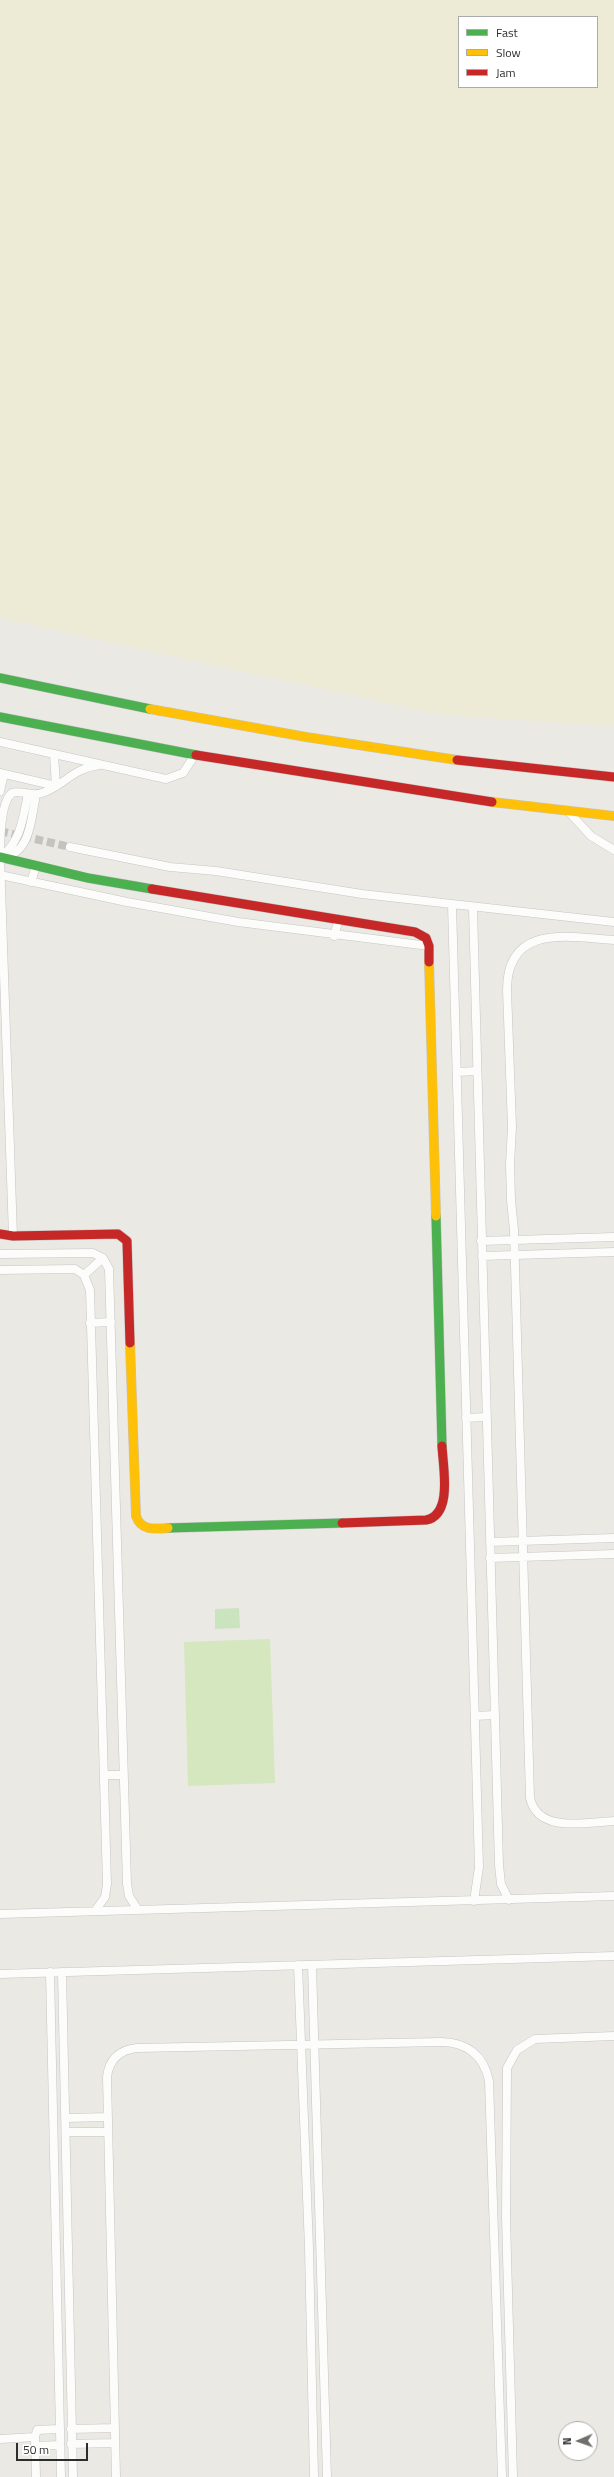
<!DOCTYPE html>
<html>
<head>
<meta charset="utf-8">
<style>
	body { margin:0 }
	#map { position:relative; width:614px; height:2477px; overflow:hidden; background:#ebe9e4; font-family:"Titillium Web",sans-serif }
	canvas { display:block }
	.legend { position:absolute; left:458px; top:16px; width:140px; height:72px; box-sizing:border-box; background:#fff; border:1px solid #ababab; margin:0; padding:5px 7px; list-style:none; font-size:12px; color:#2d2d2d }
	.legend li { display:flex; align-items:center; gap:8px; height:20px }
	.legend b { width:20px; border:1px solid #ababab }
	.north { position:absolute; left:558px; top:2421px; width:40px; height:40px; box-sizing:border-box; background:#fff; border:1px solid #ababab; border-radius:50%; rotate:268deg; font-size:11px; font-weight:700; line-height:16px; text-align:center; color:#2d2d2d }
	.north::after { content:''; display:block; margin:auto; width:14px; height:18px; background:#706f6d; clip-path:polygon(50% 0,100% 100%,50% 72%,0 100%) }
	.scale { position:absolute; left:16px; top:2443px; width:72px; height:18px; box-sizing:border-box; border:2px solid #2d2d2d; border-top:0; padding-left:5px; font-size:12px; line-height:14px; white-space:nowrap; color:#2d2d2d; -webkit-text-stroke:3px #fff; paint-order:stroke }
</style>
</head>
<body>
<div id="map">
<canvas width="614" height="2477"></canvas>
<ul class="legend">
<li><b style="height:5px;background:#4caf50"></b>Fast</li>
<li><b style="height:5px;background:#ffc107"></b>Slow</li>
<li><b style="height:5px;background:#c62828"></b>Jam</li>
</ul>
<div class="north">N</div>
<div class="scale">50 m</div>
</div>
<script>
const context = document.querySelector('canvas').getContext('2d');
context.lineJoin = 'round';
function fillPath(path, color) {
  context.fillStyle = color;
  context.fill(path, 'evenodd');
}
function stroke(path, color, width, dash) {
  context.strokeStyle = color;
  context.lineWidth = width;
  context.lineCap = dash ? 'butt' : 'round';
  context.setLineDash(dash || []);
  context.stroke(path);
}
fillPath(new Path2D(`
	M239,1608L240,1628L215,1629V1609Z`), '#cbe4c0');
fillPath(new Path2D(`
	M0,0H614V726L441,715L0,618ZM459,17H597V87H459Z`), '#edebd5');
fillPath(new Path2D(`
	M270,1639L275,1783L188,1786L184,1642Z`), '#d4e7be');
stroke(new Path2D(`
	M0,831L70,847`), '#c5c3bf', 8, [8, 4]);
const street = new Path2D(`
	M0,742L166,779L183,773L195,755
	M0,773L56,786L54,754
	M0,791L4,774
	M568,811L591,836L614,850
	M70,847L170,867L216,871L362,894L614,922
	M1,857C21,841 23,818 28,794
	M3,857C31,854 31,817 36,795
	M0,875L127,902L238,922L429,946
	M31,882L36,866
	M452,905L479,1867L474,1901
	M473,908L499,1865L501,1884L509,1900
	M334,936L339,919
	M614,940C569,937 507,923 507,990L512,1127L510,1164L511,1200L514,1230L530,1798C538,1834 587,1822 614,1821
	M457,1072L477,1071
	M13,1236L0,858C0,843 0,802 12,793C22,790 32,797 42,793C66,785 70,769 100,765
	M481,1241L614,1237
	M0,1254L93,1253L103,1258L109,1269L127,1884L129,1896L138,1910
	M482,1256L614,1252
	M0,1270L75,1269L84,1275L90,1290L107,1884L105,1897L95,1911
	M84,1275L103,1258
	M90,1323L111,1322
	M466,1418L486,1417
	M490,1542L614,1538
	M490,1558L614,1554
	M475,1716L495,1715
	M104,1775H123
	M0,1914L614,1896
	M298,1965L309,2248L314,2477
	M312,1965L327,2477
	M50,1972L61,2477
	M62,1972L73,2477
	M0,1974L614,1956
	M66,2118L108,2117
	M66,2132H108
	M71,2429L114,2428
	M35,2437L37,2430L59,2429
	M0,2439L35,2437L36,2477
	M71,2444L115,2443
	M35,2446L60,2445
	M116,2477L107,2077C109,2060 119,2050 137,2048L441,2042C466,2042 484,2055 489,2081L502,2477
	M513,2477L506,2218L507,2068L517,2050L535,2039L614,2036`);
const fast = new Path2D(`
	M0,678L150,709
	M0,717L196,755
	M0,857L88,878L152,889
	M436,1216L442,1446
	M168,1528L342,1523`);
const slow = new Path2D(`
	M150,709L306,737L457,760
	M492,802L614,816
	M429,962L436,1216
	M130,1343L136,1516C141,1531 155,1529 168,1528`);
const jam = new Path2D(`
	M196,755L492,802
	M457,760L614,777
	M152,889L415,932L426,938L429,946V962
	M0,1234L13,1236L118,1234L127,1241L130,1343
	M342,1523L426,1520C453,1515 443,1467 442,1446`);
stroke(street, '#c5c5c4', 9);
stroke(fast, '#c5c5c4', 10);
stroke(slow, '#c5c5c4', 10);
stroke(jam, '#c5c5c4', 10);
stroke(street, '#fcfcfb', 8);
stroke(fast, '#4caf50', 9);
stroke(slow, '#ffc107', 9);
stroke(jam, '#c62828', 9);
</script>
</body>
</html>
